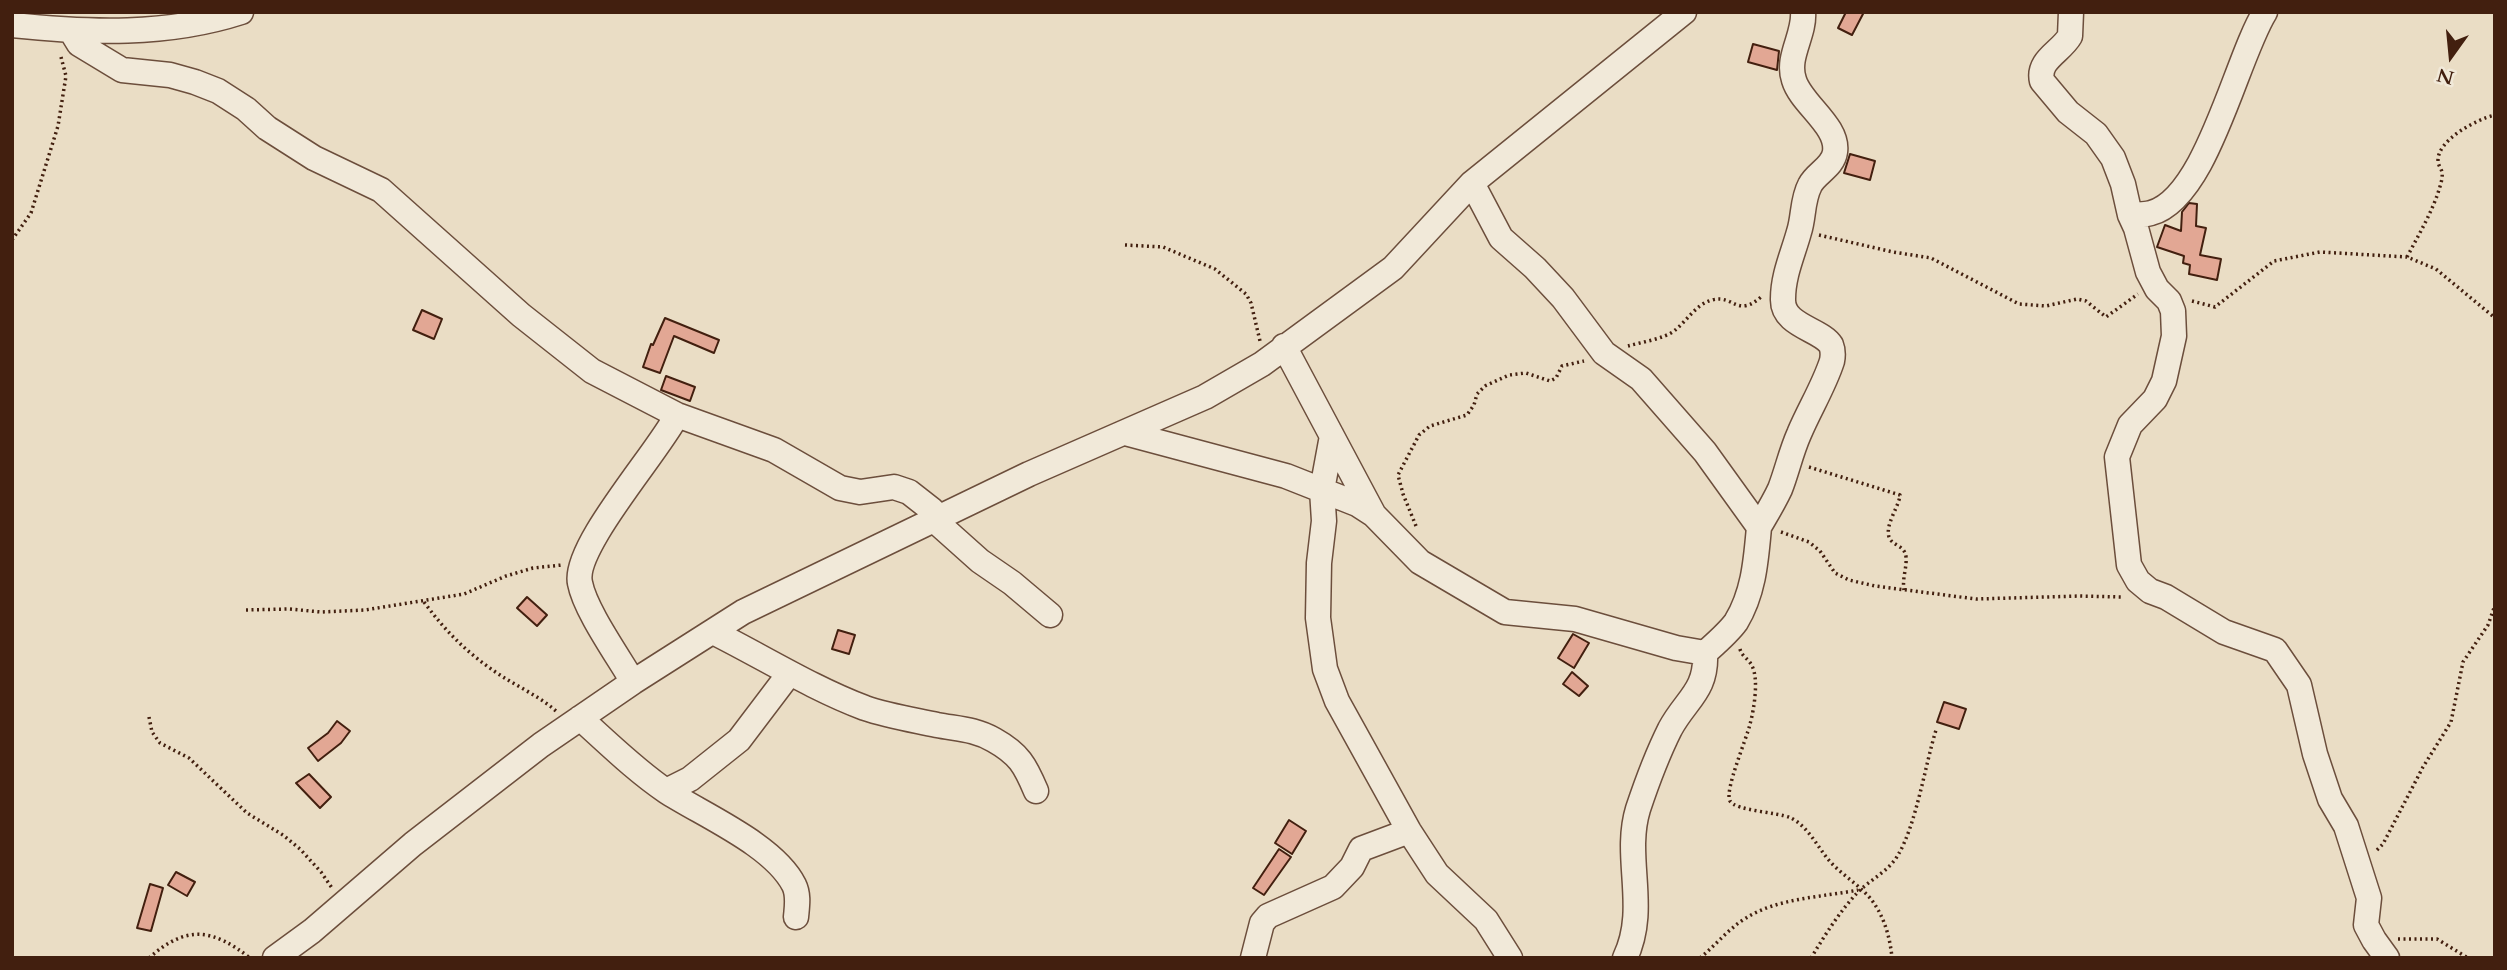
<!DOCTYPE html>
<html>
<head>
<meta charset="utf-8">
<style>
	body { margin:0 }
	#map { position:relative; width:2507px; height:970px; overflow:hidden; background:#eaddc5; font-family:Cardo,serif }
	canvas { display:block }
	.frame { position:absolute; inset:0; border:14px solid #421f0f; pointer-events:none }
	.north { position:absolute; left:2416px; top:21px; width:70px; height:70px; -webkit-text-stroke:5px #f1e9d9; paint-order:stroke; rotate:195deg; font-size:19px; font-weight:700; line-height:28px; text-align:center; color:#421f0f }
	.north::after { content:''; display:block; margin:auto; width:24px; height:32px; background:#421f0f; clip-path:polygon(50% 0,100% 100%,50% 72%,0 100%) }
</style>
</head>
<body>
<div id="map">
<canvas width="2507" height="970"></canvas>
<div class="frame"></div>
<div class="north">N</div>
</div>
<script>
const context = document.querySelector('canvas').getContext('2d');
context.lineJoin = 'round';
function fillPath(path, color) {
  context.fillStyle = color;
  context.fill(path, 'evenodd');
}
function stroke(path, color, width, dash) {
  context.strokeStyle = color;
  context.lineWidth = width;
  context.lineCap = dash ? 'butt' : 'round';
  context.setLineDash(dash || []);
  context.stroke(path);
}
const building = new Path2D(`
	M1846,12H1864L1852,35L1838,28Z
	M1753,44L1779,51L1777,70L1748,62Z
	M1850,154L1875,161L1870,180L1844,173Z
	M2189,203L2197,204L2196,226L2206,228L2200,255L2221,259L2217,280L2189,274L2190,265L2183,263L2184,256L2157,247L2165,225L2181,231L2182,212Z
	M422,310L442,319L434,339L413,330Z
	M665,318L719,340L714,353L674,336L660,373L643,367L651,344L653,345Z
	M666,376L695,387L690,401L661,390Z
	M527,597L547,615L537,626L517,608Z
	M838,630L855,635L849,654L832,649Z
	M1573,634L1589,643L1574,668L1558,658Z
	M1572,672L1588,686L1579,696L1563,684Z
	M1944,702L1966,709L1959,729L1937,722Z
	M337,721L350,731L341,743L318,761L308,748L328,733Z
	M309,774L331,797L320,808L296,783Z
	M1289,820L1306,831L1292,854L1275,843Z
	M1279,849L1291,857L1264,895L1253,888Z
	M176,872L195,882L187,896L168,885Z
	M150,884L163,888L151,931L137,928Z`);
fillPath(building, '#e2a794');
stroke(building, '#421f0f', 2);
const minor = new Path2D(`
	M2071,12L2070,36C2061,52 2037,60 2042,81L2068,112L2096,134L2113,158L2123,184L2130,215L2136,228L2148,272L2157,289L2169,301L2173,311L2174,336L2164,381L2155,399L2130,425L2117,457L2129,565L2138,581L2150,591L2166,597L2224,632L2275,650L2299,685L2315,754L2330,799L2346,826L2369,898L2366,925L2374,940L2387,958
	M12,25C89,33 167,36 241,12
	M71,31L79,44L122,70L170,75L195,82L218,91L246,109L267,128L314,158L381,190L521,315L592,371L677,415L774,450L840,488L860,492L894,487L909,492L932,510L936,519
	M1472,183L1501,238L1535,268L1563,298L1604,353L1641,379L1705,452L1759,527C1756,560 1754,592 1736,622C1728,633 1715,644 1705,653C1707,691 1686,699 1670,729C1657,755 1647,782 1638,809C1623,858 1649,908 1625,958
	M2130,215C2136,214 2145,215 2151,213C2207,198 2236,58 2265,12
	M1284,346L1374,515L1420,562L1505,612L1575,619L1676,648L1705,653
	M1125,433L1286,476L1357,504L1374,515
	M1332,436L1322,490L1324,521L1319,563L1318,618L1325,669L1337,701L1409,831L1437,874L1486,920L1510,958
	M933,519L980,561L1012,583L1050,615
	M1759,527C1766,515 1774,502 1780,489C1787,471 1791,452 1799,434C1809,410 1824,386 1832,361C1833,356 1833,350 1831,345C1821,329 1782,326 1783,299C1783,275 1793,254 1799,232C1804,217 1802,200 1810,185C1816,173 1833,167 1835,152C1839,126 1801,104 1794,80C1786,57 1805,35 1803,12
	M713,632C763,657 812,688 865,708C888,716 914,720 937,725C958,729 975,729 994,740C1019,754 1025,765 1036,791
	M633,682C618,656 585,610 580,583C572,548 659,451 677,415
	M580,718C608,743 635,770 666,791C703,815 774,845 794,885C799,895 797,906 796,917
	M666,791L690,779L739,740L789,674
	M275,958L312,931L413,844L541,745L633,682L743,612L1029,474L1205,397L1262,364L1393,268L1472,183L1684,12
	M1253,958L1262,923L1268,916L1333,887L1352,867L1361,849L1409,831`);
stroke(minor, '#6c4e3c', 27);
stroke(new Path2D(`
	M1819,235L1893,252L1931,258L2019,304L2046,306L2077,299L2086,301L2106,317L2138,294
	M12,240L31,213L58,126L66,76L61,57
	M1125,245L1163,247L1215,269L1246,294L1251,303L1260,341
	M2407,257C2418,236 2430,216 2438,193C2440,186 2443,179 2442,172C2441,168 2438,165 2438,161C2437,140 2477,119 2495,115
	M2192,301L2215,307L2274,261L2320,252L2407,257L2436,269L2495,318
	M1628,346C1642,342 1663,339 1674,331C1687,321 1696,304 1712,300C1734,294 1737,319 1762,296
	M1809,467L1900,495C1899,507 1885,524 1889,537C1892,546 1905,545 1906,557C1907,568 1902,578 1904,590
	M1416,526L1403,494L1398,475L1419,435L1430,426L1467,415L1474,405L1477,394L1485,386L1509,375L1526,373L1550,381L1556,378L1562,366L1584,361
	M1781,532L1809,542L1820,551L1835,573L1849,580L1875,586L1976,599L2080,596L2124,597
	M424,602C446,632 468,654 500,675C518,687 539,696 556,711
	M246,610L289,609L321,612L365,610L464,594L506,576L533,568L562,565
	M1740,649C1742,657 1749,659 1752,666C1759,679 1754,710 1750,724C1747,738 1724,791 1730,801C1736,811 1778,812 1791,818C1807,826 1816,844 1827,858C1839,873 1857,883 1870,898C1884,915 1890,937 1892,958
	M149,717L152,732L160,743L189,758L247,813L283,835L300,849L321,872L332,888
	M2377,850L2383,844L2423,767L2451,722L2463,662L2488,625L2495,605
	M2398,939H2437L2468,958
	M149,958C187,924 213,929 250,958
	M1700,958C1716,945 1728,929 1746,918C1777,898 1823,897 1858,890
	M1811,958C1825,935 1840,911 1858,892C1871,879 1889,871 1898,855C1916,825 1925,766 1936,730`), '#421f0f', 3.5, [2, 3.5]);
stroke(minor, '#f1e9d9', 24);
</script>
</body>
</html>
